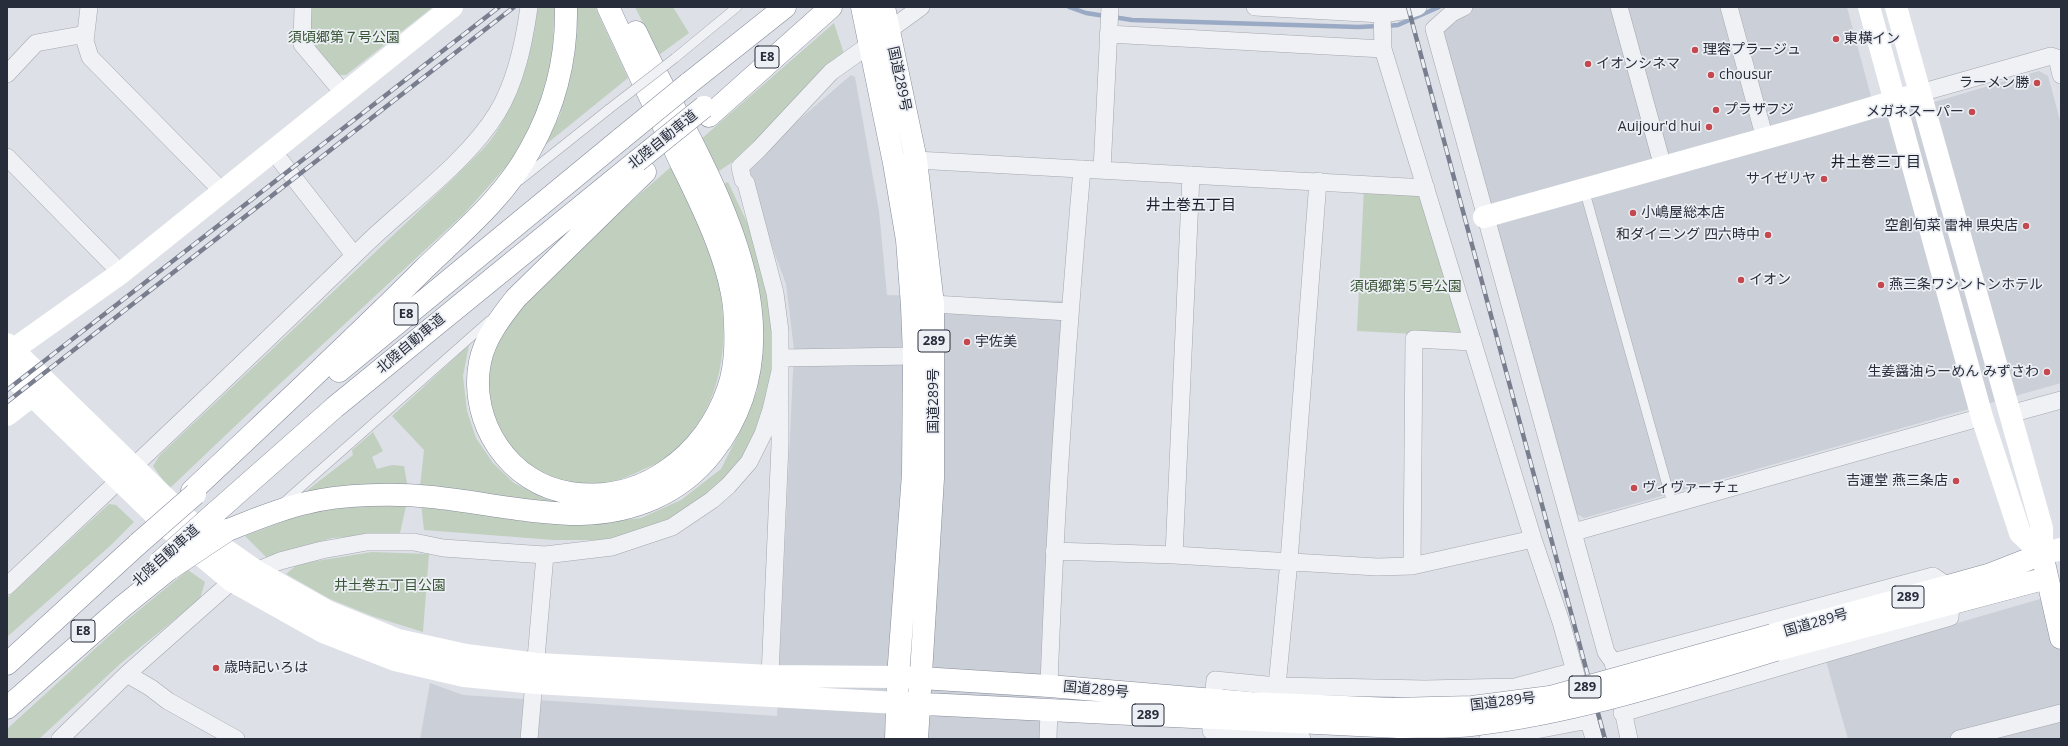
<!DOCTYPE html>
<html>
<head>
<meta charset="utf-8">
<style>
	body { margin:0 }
	#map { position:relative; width:2068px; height:746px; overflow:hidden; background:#dde0e6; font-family:"Open Sans",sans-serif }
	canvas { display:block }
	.frame { position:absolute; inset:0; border:8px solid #282d3b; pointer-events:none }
</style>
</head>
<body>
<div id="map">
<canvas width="2068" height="746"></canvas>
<div class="frame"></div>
</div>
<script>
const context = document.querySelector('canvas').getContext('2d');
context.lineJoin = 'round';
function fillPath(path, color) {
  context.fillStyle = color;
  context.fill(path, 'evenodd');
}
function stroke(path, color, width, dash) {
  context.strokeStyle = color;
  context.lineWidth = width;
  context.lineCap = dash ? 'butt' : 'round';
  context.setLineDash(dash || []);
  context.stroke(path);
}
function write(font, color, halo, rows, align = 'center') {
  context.font = font + ' "Open Sans","Noto Sans JP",sans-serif';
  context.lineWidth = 3.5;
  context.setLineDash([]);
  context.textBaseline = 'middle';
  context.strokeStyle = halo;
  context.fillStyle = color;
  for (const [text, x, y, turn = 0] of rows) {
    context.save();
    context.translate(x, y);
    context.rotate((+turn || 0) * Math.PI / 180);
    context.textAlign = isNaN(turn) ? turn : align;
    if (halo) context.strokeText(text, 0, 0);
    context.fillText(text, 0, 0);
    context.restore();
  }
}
fillPath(new Path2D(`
	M1452,7H1847L1877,119L2039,71L2048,76L2061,124V383L1584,518L1577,514L1441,29L1456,22Z
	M851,75L855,77L879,211L887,295L1065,301L1040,739H420L430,683L463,695L777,716L794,350L786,284L743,168Z
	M2061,593V739H1848L1826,661Z`), '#cbcfd7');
fillPath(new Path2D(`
	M310,7H433L346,75H337L308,41Z
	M538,7H555L552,56L539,109L511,161L464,214L271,392L169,489L153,466L160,455L457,175C469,162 485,149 495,134C520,95 530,53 538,7Z
	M574,7H595L628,78L544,146L560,115L573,60Z
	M635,7H673L689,33L659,55Z
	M834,23L845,57L731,163L716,173L700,140Z
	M672,166C689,206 713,247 720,290C730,355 719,414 667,458C660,463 651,466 644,469C631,476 605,486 591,486C513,484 468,412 494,341C501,322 528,299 542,286C584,244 627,205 672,166Z
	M728,182L753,235L769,291L776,336L772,393L749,451L723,481L670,523L658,527L603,540H554L424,530L421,503L601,523L641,518L681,500L721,469L738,435L757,391L760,339L724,184Z
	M1364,188L1424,191L1472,337L1357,331Z
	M469,345L463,376L467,411L476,438L493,463L514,483L543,498L581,506L420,487L424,450L392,416Z
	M373,432L383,451L372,457L377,469L392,465L404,466L408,488L301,495L353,455L352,450Z
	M109,504L116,505L134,522L110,546L7,637V598Z
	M362,505L406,506L400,533L332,538L266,557L245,536L290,519L319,511Z
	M372,552L429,554L423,632L372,616L330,599L286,574L298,564Z
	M188,570L205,582L200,599L121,663L39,739H7V729L122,624Z`), '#c1cfbf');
stroke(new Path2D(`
	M1069,7L1086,13L1105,16
	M1113,17L1132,20L1358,27L1379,26
	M1386,26L1398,25L1439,7`), '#9aaac4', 4.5);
const lane = new Path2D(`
	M675,58L737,7
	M520,180L609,109
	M1584,189L1672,503
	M283,503L489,321`);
const street = new Path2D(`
	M89,7L85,41L90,57L222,191
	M303,7L302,44L344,94
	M1255,7L1382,14L1409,10L1418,7
	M1380,7L1382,14L1383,49L1533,539L1561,622L1594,739
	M1464,7L1452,13L1434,29L1606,652L1613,662L1629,739
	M1619,7L1663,167
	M1729,7L1765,139
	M888,31L921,7
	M1108,34L1383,49
	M7,74L36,43L86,34
	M1920,93L2051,56L2057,58L2061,75
	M273,151L354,255
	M7,157L121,273
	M904,162L916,160L1426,188
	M1102,170L1110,7
	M933,304L1069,312
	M781,358L914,356
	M2010,414L2061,400
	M1574,532L1982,417
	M1054,551L1174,555L1377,567L1412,566L1533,539
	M1174,555L1191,175
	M1412,566L1414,339L1473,342
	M7,586C127,473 247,360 365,245C406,205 467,162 497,113C516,82 524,43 529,7
	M1613,662L1933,576L1948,586
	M127,674L151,688L168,701L236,739
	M770,676L780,445V331L775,293L746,183L743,180L740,167L759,149L831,72L869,45
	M1049,686C1055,513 1067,341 1082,169
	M1277,686L1289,561L1318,181
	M1213,700L1215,680L1277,686L1425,689L1515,687L1575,671
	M1622,713L1950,617L1951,605
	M1211,718V731L1302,739
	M60,739L127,674L232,581L280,561L322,550L367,542H414L443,548L545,555L612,547L672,527L712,500L728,486L749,462L763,434L771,410L780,371
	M529,739L545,555
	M1048,739L1049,710
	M1488,739L1589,720
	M1959,739L2061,713`);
const highway = new Path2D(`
	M608,7C632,58 656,109 680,161C701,203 729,260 734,307C736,334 737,364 728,389C705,455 643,504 571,493C510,485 468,422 480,362C485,337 501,317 516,298L645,172
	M862,7L894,163L907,240L912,306L914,356L913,474L898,677L896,739
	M884,7L916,160L933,304V478L917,739
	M688,84L785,7
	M709,116L831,7
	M339,371L622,138
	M192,491C269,418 348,345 423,270C461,233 505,197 530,150C555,106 567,57 566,7
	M216,512L335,407L637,161
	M228,530C254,520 279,509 306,503C342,494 395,493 432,497C481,502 531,514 581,514C632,513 680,494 712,453C816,321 693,156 636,32
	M1772,635L1991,574L2042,554L2061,638
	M1776,650L2047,578
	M7,664L139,543
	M905,677L1049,686L1250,703L1392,709
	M904,703L1399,727
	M7,708L122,607L168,570`);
stroke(lane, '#a3a7af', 10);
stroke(street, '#a3a7af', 18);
stroke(highway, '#868c9c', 23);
stroke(lane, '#f0f1f5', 9);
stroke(street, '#f0f1f5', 17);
stroke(new Path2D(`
	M1869,7L1982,417L2020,533L2042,554
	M1896,7L2042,528V554
	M1484,217L1817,124L1908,97
	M7,344L189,521L226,550L256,571L329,612L398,640L466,655L537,664L770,676L898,677
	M7,354L121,273L452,7
	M7,371L172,531L232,581L323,632L395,660L464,676L535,683L898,703
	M7,415L33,395
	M2042,554L2061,549`), '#fff', 22);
stroke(highway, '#fff', 22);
const rail = new Path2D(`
	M1408,7L1605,739
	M7,390L499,7
	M7,402L514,7`);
stroke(rail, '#787e8e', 4.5);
stroke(rail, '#eceff4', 3, [9]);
const laneBridge = new Path2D(`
	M609,109L675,58`);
const highwayBridge = new Path2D(`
	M622,138L688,84
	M637,161L704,107
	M139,543L195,494
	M160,562L216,512
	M171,568L228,530
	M1392,709L1472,707L1550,697L1772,635
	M1399,727C1422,726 1448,728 1471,725C1575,713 1676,680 1776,650`);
stroke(laneBridge, '#a3a7af', 10, []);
stroke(highwayBridge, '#868c9c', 23, []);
stroke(laneBridge, '#f0f1f5', 9);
stroke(highwayBridge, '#fff', 22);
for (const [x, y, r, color] of [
	[1836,39,4,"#c4494f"],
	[1695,50,4,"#c4494f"],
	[1588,64,4,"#c4494f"],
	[1711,75,4,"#c4494f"],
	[2037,83,4,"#c4494f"],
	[1716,110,4,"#c4494f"],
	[1972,112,4,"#c4494f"],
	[1709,127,4,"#c4494f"],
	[1824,179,4,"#c4494f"],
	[1633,213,4,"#c4494f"],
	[2026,226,4,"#c4494f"],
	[1768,235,4,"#c4494f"],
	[1741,280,4,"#c4494f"],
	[1881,285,4,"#c4494f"],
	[967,342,4,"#c4494f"],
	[2047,372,4,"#c4494f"],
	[1956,481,4,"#c4494f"],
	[1634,488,4,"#c4494f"],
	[216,668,4,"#c4494f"]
]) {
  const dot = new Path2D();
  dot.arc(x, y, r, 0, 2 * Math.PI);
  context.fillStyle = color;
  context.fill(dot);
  stroke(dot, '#eceff4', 1.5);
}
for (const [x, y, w] of [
	[767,57,24],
	[406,314,24],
	[934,341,32],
	[1908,597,32],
	[83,631,24],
	[1585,687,32],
	[1148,715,32]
]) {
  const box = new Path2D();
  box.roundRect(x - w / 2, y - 11, w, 22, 3);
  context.fillStyle = '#eceff4';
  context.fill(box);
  stroke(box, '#282d3b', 1);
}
write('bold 13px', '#282d3b', null, [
	["E8",767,57],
	["E8",406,314],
	["289",934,341],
	["289",1908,597],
	["E8",83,631],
	["289",1585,687],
	["289",1148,715]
]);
write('14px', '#395636', '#eceff4', [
	["須頃郷第７号公園",344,38],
	["須頃郷第５号公園",1406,287],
	["井土巻五丁目公園",390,586]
]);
write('14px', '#282d3b', '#eceff4', [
	["東横イン",1844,39],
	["理容プラージュ",1703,50],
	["イオンシネマ",1596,64],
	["chousur",1719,75],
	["ラーメン勝",2029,83,"right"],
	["プラザフジ",1724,110],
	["メガネスーパー",1964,112,"right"],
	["Auijour'd hui",1701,127,"right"],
	["サイゼリヤ",1816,179,"right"],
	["小嶋屋総本店",1641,213],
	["空創旬菜 雷神 県央店",2018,226,"right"],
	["和ダイニング 四六時中",1760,235,"right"],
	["イオン",1749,280],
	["燕三条ワシントンホテル",1889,285],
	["宇佐美",975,342],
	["生姜醤油らーめん みずさわ",2039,372,"right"],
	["吉運堂 燕三条店",1948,481,"right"],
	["ヴィヴァーチェ",1642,488],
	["歳時記いろは",224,668]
], 'left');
write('14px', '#282d3b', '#eceff4', [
	["国道289号",899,79,78],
	["北陸自動車道",663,140,-39],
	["北陸自動車道",411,344,-40],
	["国道289号",934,401,-90],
	["北陸自動車道",166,556,-42],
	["国道289号",1816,623,-16],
	["国道289号",1096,690,5],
	["国道289号",1503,702,-7]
]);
write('15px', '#1a1e2c', '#eceff4', [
	["井土巻三丁目",1876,163],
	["井土巻五丁目",1191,206]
]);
</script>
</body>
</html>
